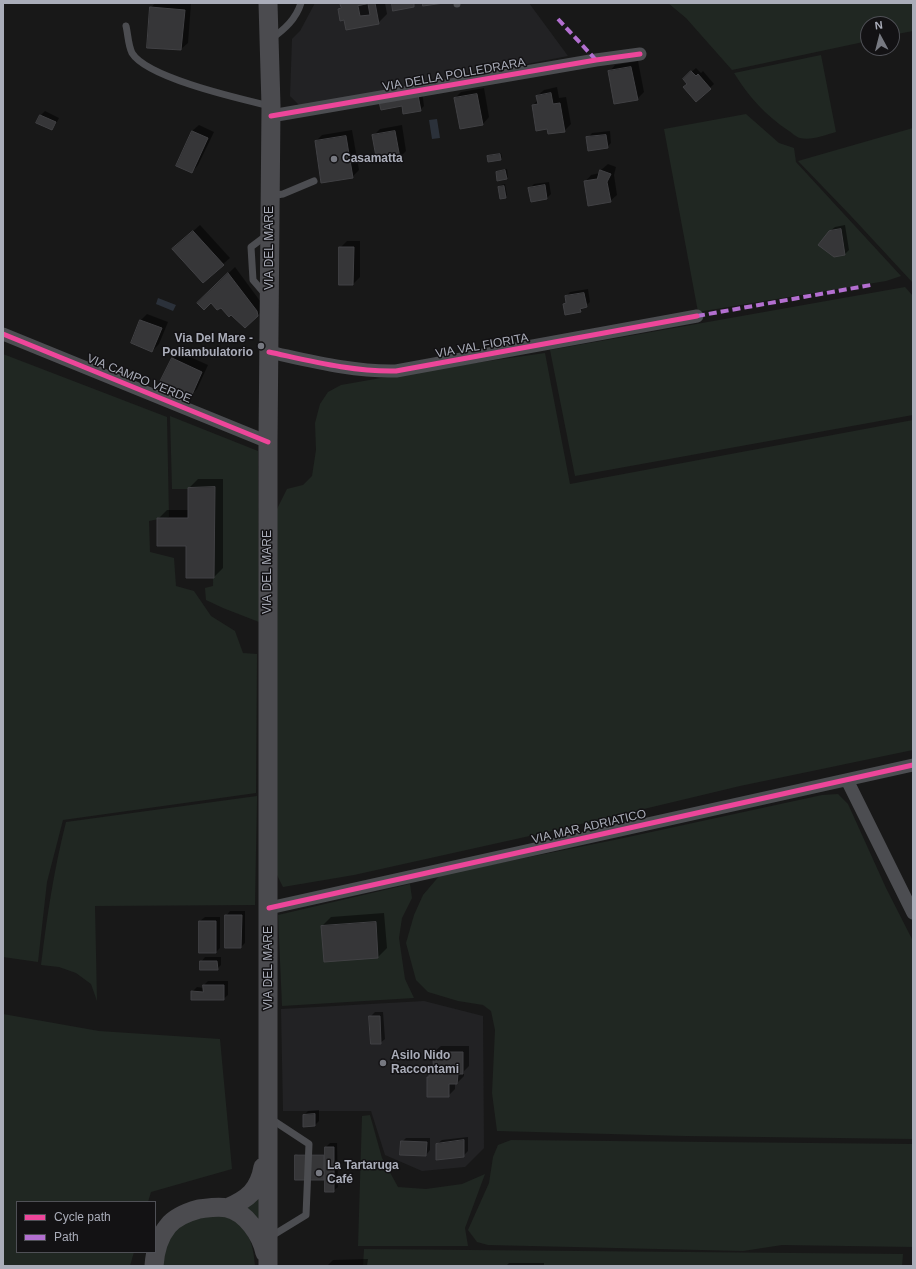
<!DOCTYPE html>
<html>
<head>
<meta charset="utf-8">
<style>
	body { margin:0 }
	#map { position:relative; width:916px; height:1269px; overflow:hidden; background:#181818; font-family:Helvetica,sans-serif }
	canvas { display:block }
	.frame { position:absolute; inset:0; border:4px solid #aaadb9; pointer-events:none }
	.legend { position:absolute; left:16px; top:1201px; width:140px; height:52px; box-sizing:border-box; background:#131214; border:1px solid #4f5056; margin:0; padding:5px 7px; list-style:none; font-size:12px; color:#aaadb9 }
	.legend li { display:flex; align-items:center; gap:8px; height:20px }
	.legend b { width:20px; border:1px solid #4f5056 }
	.north { position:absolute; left:860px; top:16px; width:40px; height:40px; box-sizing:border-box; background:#131214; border:1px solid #4f5056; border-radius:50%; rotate:353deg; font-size:11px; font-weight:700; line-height:16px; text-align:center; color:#aaadb9 }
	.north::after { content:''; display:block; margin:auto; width:14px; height:18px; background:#777981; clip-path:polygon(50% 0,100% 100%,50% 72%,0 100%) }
</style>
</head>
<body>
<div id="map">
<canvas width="916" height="1269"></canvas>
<div class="frame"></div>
<ul class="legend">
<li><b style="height:5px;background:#ed469a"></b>Cycle path</li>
<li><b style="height:5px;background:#b36fd0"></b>Path</li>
</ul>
<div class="north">N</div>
</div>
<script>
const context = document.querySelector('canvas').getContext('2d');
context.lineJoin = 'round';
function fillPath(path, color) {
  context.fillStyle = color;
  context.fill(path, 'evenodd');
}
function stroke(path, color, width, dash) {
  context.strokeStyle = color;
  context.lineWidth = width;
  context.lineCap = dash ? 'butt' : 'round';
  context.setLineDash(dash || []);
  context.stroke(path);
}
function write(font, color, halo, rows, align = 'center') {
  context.font = font + ' Helvetica,sans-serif';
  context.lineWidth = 3;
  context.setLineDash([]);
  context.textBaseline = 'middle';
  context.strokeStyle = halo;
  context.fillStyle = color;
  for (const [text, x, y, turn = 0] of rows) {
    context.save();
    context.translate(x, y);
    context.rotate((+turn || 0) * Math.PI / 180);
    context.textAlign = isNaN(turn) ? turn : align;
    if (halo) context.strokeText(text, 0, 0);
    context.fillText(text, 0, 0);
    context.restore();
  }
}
fillPath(new Path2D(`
	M315,3H529L568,56L361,96L299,105L290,96L292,39L300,31Z
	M424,1001L483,1016L484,1148L465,1167L422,1171L385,1155L371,1111H283L281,1009Z`), '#222224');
fillPath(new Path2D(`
	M668,3H913V31L892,35V24H868V41L732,70L686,18Z
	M821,55L836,132C825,135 811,141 800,138C796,137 792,133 789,131C765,115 749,97 734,73Z
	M746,114L779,143L794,148L796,162L901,276L886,281L698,312L664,129Z
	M913,128V283L851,216L798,161Z
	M905,287L913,296V415L575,476L550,350Z
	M545,353L570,484L913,420V750L740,786L552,831L354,875L283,887L277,875V509L287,489L303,485L312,476L316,450L315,423L320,404L328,392L341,385L432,369Z
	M3,354L167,417L169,517L149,521L150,552L174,558L176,586L194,591L211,616L235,631L243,653L257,654L256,793L63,820L47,882L38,962L3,957Z
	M170,416L258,451L259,622L223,608L206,600L205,588L213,586L214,489H172Z
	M838,794L848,804L886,888L913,941V1139L685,1136L497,1131L492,1093L495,1030L491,1011L483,1005L458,1001L428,992L416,980L406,943L414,915L423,895L440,875L619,839L822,795Z
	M257,796L255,905L95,906L97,1001L91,984L76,973L59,967L41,965C47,916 54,869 66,822Z
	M410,884L412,898L402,918L399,938L405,979L414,998L282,1006L278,915Z
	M3,1014L99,1031L220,1039L232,1169L151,1192L148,1202H17V1252H134L130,1266H3Z
	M370,1115L382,1158L398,1187L426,1189L462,1184L485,1174L465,1228L468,1246H358L362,1116Z
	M511,1140L913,1144V1247L782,1245L743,1251L488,1245L477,1242L468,1230L489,1183L493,1157L498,1145Z
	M261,1191L262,1236L243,1203Z
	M210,1213C216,1215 225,1216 231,1219C249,1227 254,1248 255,1266H161L162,1254L172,1229Z
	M364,1249L903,1254L902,1266H363Z`), '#202722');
fillPath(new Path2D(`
	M437,119L440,138L432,139L429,120Z
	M158,298L176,305L173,311L156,304Z`), '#2b313a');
fillPath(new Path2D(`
	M155,3L191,4L188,43L181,49L151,8Z
	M341,3H385L387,14L378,23L345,19L339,9L342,6Z
	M638,61L644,92L637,99L609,72L615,65Z
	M696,68L701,73L703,71L714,84L696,101L688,84V75Z
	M557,87L559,98L566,97L571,124L564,131L548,128L533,105L538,100L537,96L544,90Z
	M484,88L489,117L483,124L455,98L461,92Z
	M422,91L424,106L420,110L402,105Z
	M45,111L59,118L56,124L52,129L40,116Z
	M199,125L214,132L198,165L192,172V131Z
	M402,125L406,151L400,157L373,136L380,129Z
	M352,130L359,170L352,177L316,141L322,135Z
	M610,131L611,143L607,147L588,138L592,133Z
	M501,153L502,157L500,159L488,156L490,155Z
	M608,164L616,167L614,175L617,195L610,201L585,182L591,175L600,173L601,170Z
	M507,169L508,177L506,179L497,173L499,171Z
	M549,182L551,194L547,198L529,189L534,184Z
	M505,184L507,195L505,197L499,187L501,185Z
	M200,225L230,258L223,264L180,243Z
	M845,225L849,250L845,254L830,231L835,227Z
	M347,241H360V277L353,284H340V248Z
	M235,267L263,305L264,308L258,315L221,306L211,302L205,296Z
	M588,289L590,302L580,311L564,304L567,301L566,297L570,292Z
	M147,314L168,322L159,344L152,351L132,343L141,320Z
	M179,352L208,365L197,389L191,395L162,382L173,358Z
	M198,479H223V568L214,577H187V545L158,519L167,510H189V488Z
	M230,911H245V943L241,947L226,916Z
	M384,913L387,948L378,957L322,926L331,917Z
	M205,917H220V948L216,952H200V921Z
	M205,957H221V965L217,969L201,962Z
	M208,981H228V995L223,999L192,992L197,987L204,988V985Z
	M375,1012H383L385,1039L380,1043L370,1017Z
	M441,1046H469V1066L464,1071V1076L457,1083H455V1089L448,1096L428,1077L430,1075V1067L434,1064V1052Z
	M319,1110V1121L315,1125L304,1115L308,1111Z
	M468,1137V1151L463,1156L437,1144L442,1140Z
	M406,1138H430V1150L426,1155L402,1142Z
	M330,1143H337L338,1187L333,1191L326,1177L324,1179H296V1156L298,1154H326V1147Z
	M368,1259L367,1266H327L333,1260Z
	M509,1263H544V1266H506Z`), '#0007');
const building = new Path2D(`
	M340,3H375L379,24L346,30L344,20L340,21L338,9L341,8ZM368,4L370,15L360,16L358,6Z
	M392,3H414V7L393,11Z
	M423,3H444L423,6Z
	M150,7L185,10L181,50L147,48Z
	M631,67L638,100L614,104L608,71Z
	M691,71L696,76L698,74L711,89L696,102L683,87L687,84L683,79Z
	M551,93L553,104L560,103L565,132L548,134L547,129L536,131L532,105L538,104L536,96Z
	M477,94L483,125L460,129L454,98Z
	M418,95L421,111L403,114L402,106L381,110L379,102Z
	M40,115L56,122L52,130L36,123Z
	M192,131L208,138L192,173L176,166Z
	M395,131L400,158L377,162L372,135Z
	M606,135L608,148L588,151L586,137Z
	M346,136L353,178L321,183L315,141Z
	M500,154L501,160L488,162L487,156Z
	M505,170L507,179L497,181L496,172Z
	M600,170L611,174L607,182L611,202L588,206L584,181L597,179Z
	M545,185L547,199L531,202L528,188Z
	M504,186L506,198L500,199L498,187Z
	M841,229L845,255L834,257L818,245L829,231Z
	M193,231L224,265L203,283L172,249Z
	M339,247H354L353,285H339Z
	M228,273L257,311L258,316L245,328L231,315L229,317L221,308L217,310L211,303L204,310L197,303Z
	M584,293L587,307L580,309L581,312L565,315L563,304L566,303L565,296Z
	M140,320L162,328L152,352L131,343Z
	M172,358L202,372L191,397L160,382Z
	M215,487L214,578H186V546H157V518H188V488Z
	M225,915H242L241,948H225Z
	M199,921H216V953H199Z
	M376,922L378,958L324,962L321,926Z
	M200,961H217L218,970H200Z
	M203,985H224V1000H191V991L203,992Z
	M369,1016H380L381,1044H371Z
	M433,1052H463V1074H458L457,1084H449V1097H427V1077H429V1067H433Z
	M315,1114V1126L303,1127V1115Z
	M464,1140V1157L436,1160V1144Z
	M401,1141L427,1142L426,1156L400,1155Z
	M325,1147H334V1192H325Z
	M295,1155H324V1180H295Z`);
fillPath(building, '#363638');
stroke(building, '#414144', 1);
stroke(new Path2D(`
	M457,3V4
	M126,26C128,34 128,45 132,53C147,78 241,99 270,106
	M271,39C285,29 296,19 301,3
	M270,196L283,194L314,181
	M265,294L253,280L251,247L267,235
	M270,1237L306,1215L309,1144L271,1119`), '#4c4d51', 7);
stroke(new Path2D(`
	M271,116L596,60L640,54
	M3,334L268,442
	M269,352C311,361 353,372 396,371L697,316
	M847,780L913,913
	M269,908L913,765`), '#4c4d51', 13);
stroke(new Path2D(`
	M227,1208C248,1199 259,1190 263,1167
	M154,1266C155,1251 158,1238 168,1226C175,1217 188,1212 199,1209C208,1208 218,1206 227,1208C246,1212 261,1235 265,1253
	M268,1266V442L271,106L268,3`), '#4b4b4f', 19);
stroke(new Path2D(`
	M558,19L596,60
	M697,316L871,285`), '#b36fd0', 4, [8, 4]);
stroke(new Path2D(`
	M271,116L596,60L640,54
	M3,334L268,442
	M269,352C311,361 353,372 396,371L697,316
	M269,908L913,765`), '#ed469a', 5);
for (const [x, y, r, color] of [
	[334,159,4,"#777981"],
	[261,346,4,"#777981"],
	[383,1063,4,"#777981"],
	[319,1173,4,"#777981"]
]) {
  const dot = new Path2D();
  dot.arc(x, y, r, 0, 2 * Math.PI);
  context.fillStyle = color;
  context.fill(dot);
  stroke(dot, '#131214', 1.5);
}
write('12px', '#aaadb9', '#131214', [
	["VIA DELLA POLLEDRARA",454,75,-10],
	["VIA DEL MARE",270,248,-90],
	["VIA VAL FIORITA",482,346,-10],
	["VIA CAMPO VERDE",139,379,22],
	["VIA DEL MARE",268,572,-90],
	["VIA MAR ADRIATICO",589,827,-13],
	["VIA DEL MARE",269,968,-90]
]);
write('bold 12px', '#aaadb9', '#131214', [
	["Casamatta",342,159],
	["Via Del Mare -",253,339,"right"],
	["Poliambulatorio",253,353,"right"],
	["Asilo Nido",391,1056],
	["Raccontami",391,1070],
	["La Tartaruga",327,1166],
	["Café",327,1180]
], 'left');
</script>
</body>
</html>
